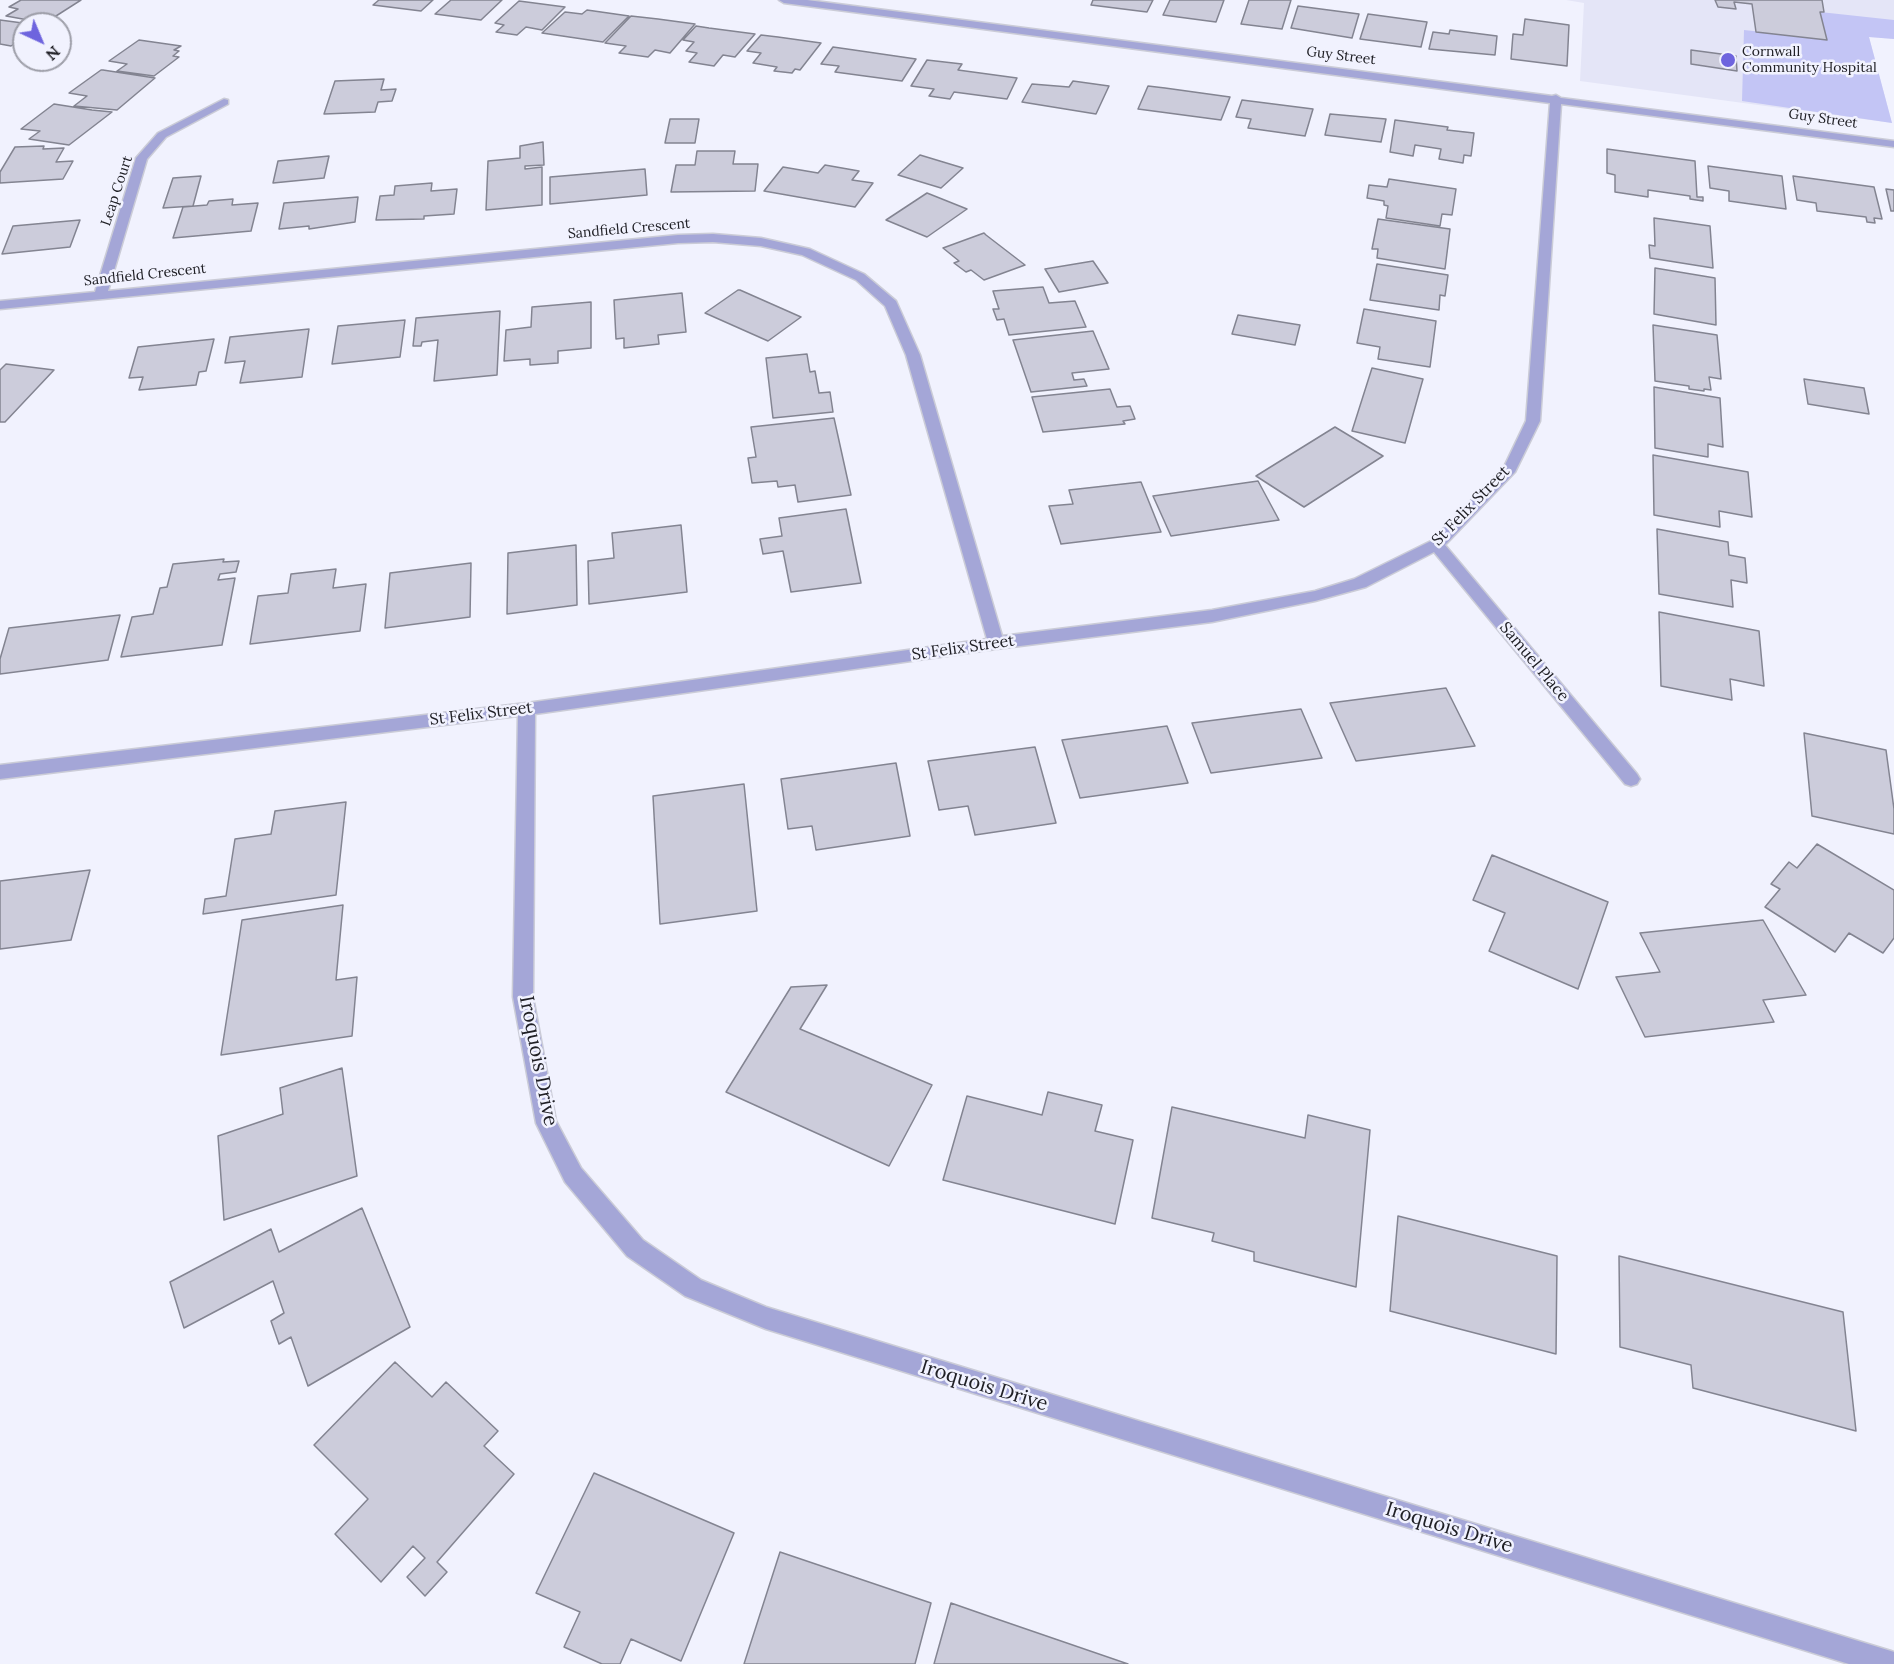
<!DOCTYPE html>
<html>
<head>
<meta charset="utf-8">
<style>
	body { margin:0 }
	#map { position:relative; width:1894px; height:1664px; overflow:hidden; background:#f1f2fe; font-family:Lora,serif }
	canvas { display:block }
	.north { position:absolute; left:12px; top:12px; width:60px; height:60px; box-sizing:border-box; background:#f1f2fe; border:2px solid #9d9ea8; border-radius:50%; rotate:136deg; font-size:16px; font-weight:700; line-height:24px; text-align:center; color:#202026 }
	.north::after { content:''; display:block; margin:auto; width:21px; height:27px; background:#6e64de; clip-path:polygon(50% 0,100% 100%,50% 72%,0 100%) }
</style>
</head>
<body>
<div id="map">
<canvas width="1894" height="1664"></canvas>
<div class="north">N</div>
</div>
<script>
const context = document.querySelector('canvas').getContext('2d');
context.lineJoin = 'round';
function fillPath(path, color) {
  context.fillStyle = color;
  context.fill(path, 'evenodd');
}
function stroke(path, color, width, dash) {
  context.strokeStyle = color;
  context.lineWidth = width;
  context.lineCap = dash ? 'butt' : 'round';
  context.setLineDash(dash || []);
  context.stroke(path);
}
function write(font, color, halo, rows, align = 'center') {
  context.font = font + ' Lora,serif';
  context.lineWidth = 5;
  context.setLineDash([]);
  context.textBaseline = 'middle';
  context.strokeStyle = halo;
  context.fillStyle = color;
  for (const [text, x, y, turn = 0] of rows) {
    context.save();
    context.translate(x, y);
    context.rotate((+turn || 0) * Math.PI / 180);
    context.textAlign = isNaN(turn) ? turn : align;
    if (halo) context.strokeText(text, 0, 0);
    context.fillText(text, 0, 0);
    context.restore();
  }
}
fillPath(new Path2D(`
	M1566,0H1894V39L1869,37L1892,123L1580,81L1584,3Z`), '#e4e5f7');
fillPath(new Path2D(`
	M1820,12L1894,20V39L1869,37L1892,123L1742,101L1744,30L1826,39Z`), '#c3c5f5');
const building = new Path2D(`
	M21,0H81L45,23L6,16L18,9L9,7Z
	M379,0H433L421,11L373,5Z
	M451,0H502L481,20L435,14Z
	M1093,0H1153L1147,12L1091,5Z
	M1170,0H1224L1216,22L1163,15Z
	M1249,0H1291L1282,29L1241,24Z
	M1715,0H1822L1824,12H1820L1827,40L1756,32L1752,4L1734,2L1736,9L1718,7Z
	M519,1L565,7L542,30L526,27L517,35L496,32L504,25L495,23Z
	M1298,6L1359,14L1352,38L1291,28Z
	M587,10L629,16L603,42L542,33L565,12L582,14Z
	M1368,14L1427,22L1421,47L1360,39Z
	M631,16L658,19L695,24L670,53L655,50L648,57L619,53L626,46L605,43Z
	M1525,19L1569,25L1567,66L1511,59L1513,34L1523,35Z
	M0,20L30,24H24V37L11,46L0,44Z
	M696,26L709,28L755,34L735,57L723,55L714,66L689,62L697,53L686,51L694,42L683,40Z
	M1450,30L1497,36L1495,55L1429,49L1433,32L1449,34Z
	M761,35L778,37L821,43L800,70L795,69L792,73L774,71L777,67L753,63L761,53L747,51Z
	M139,40L181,46L174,50L179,51L173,56L179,57L154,76L117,71L127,64L109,61Z
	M833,47L854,50L916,59L902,81L835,72L839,66L821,64Z
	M1691,50L1736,56L1737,71L1691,64Z
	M927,60L962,64L958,70L1017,78L1007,99L954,92L950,99L929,96L934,89L911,86Z
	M101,70H103L155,78L117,110L74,106L87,96L69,93Z
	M384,79L381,90L396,89L392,101L378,102L375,112L324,114L335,81Z
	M1073,81L1109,86L1096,114L1022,102L1032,84L1069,87Z
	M1148,86L1165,88L1230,97L1221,120L1138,109Z
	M1242,100L1313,109L1305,136L1248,128L1251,119L1236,117Z
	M54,104L92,110L112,112L69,145L29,139L40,131L21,129Z
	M1330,114L1386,119L1381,142L1325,135Z
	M670,119H699L695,143H665Z
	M1395,120L1448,127L1447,130L1474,133L1471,156L1464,155L1463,163L1439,159L1441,149L1415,145L1413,156L1390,152Z
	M543,142L544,165L525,166V169L542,167V205L486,210L488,161L520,158V146Z
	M44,146L43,149L64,148L56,162L73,161L63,179L0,183V172L15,147Z
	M1607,149L1695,161L1697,197H1703V201L1690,199V196L1648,190V197L1615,192V175L1607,173Z
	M697,151H735L733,164H758L755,191L671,192L676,165H695Z
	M920,155L963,168L941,188L898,175Z
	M329,156L324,178L273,183L278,161Z
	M825,165L859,171L852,180L873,183L855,207L764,191L783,167L818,173Z
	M1708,166L1782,176L1786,209L1729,201V191L1710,188Z
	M645,169L647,195L550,204V177Z
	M201,176L193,206L163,208L173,178Z
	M1793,176L1874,187L1882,219L1874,218L1875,223L1867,222L1866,217L1817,211L1816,203L1797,200Z
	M1389,179L1456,189L1452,215L1442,214L1440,226L1386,218L1388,206L1384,205V201L1367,198L1369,185L1387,187Z
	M432,183L431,191L457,189L454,214L424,216V219L376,220L380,196L394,195L395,186Z
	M1886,189L1894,190V211H1891Z
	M927,193L967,209L927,237L886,220Z
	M358,197L355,222L309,229V226L279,229L284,203Z
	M233,199L232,205L258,203L251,231L173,238L183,207L207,205L209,201Z
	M1654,218L1710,226L1713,268L1650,258L1649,245L1655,246Z
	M1378,219L1450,229L1445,269L1377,258L1378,249H1372Z
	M80,220L70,247L2,254L13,226Z
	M984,233L986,235L1025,265L984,280L971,270L966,272L954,263L959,261L943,248Z
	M1093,261L1108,283L1059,292L1045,269Z
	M1377,264L1448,275L1445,296L1440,295L1439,310L1370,300Z
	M1655,268L1715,278L1716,325L1654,314Z
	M1043,287L1049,303L1075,301L1086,327L1009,335L1004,319L997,320L993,309H999L993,291Z
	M738,290H740L801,317L768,341L705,313Z
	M682,293L686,332L658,335L659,344L624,348V338L616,339L614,300Z
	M591,302V348L558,351V363L530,365V359L504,361L506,330L531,327L532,307Z
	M1364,309L1436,321L1430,367L1378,359L1380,347L1357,343Z
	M500,311L497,375L434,381L438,340L422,342L421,346H413L416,318Z
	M1238,315L1300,325L1295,345L1232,334Z
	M405,320L400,357L332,364L338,326Z
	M1653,325L1717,335L1721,379L1709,377L1711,390L1704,389V391L1689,389V386L1655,381Z
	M309,329L302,377L240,383L245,361L225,363L230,337Z
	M1093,331L1109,369L1072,373L1074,380L1084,379L1087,386L1031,392L1013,340Z
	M214,339L206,371L199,372L196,385L139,390L143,377L129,378L138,347Z
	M807,354L810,372L815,371L819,393L830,392L833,412L773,418L766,358Z
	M6,364L54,370L5,422H0V370Z
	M1372,368L1423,379L1405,443L1352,431Z
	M1804,379L1864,388L1869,414L1808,404Z
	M1654,387L1720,398L1723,447L1708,444V457L1655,448Z
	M1110,389L1117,407L1130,406L1135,419L1123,421L1125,424L1043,432L1032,397Z
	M834,418L851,495L798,502L795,485L778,487L777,481L752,483L748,458L756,457L751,427Z
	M1335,427L1383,456L1304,507L1256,476Z
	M1653,455L1748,472L1752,517L1719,511L1720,527L1654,515Z
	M1258,481L1279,520L1171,536L1153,496Z
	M1141,482L1161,532L1061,544L1049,506L1073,504L1069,490Z
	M846,509L861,583L791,592L783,551L763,554L760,539L782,536L779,518Z
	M681,525L687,592L589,604L588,561L614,558L612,533Z
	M1657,529L1728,542L1729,555L1745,558L1747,583L1731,580L1733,607L1659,594Z
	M576,545L577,605L507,614L508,553Z
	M224,559L223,562L239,561L236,572L220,574L218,580L235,578L222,645L121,657L132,617L153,614L160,588L167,587L173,564Z
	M471,563L470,617L385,628L390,573Z
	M336,569L333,588L366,584L360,631L250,644L258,596L288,593L291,574Z
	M1659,612L1759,631L1764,686L1730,679L1732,700L1661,686Z
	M120,615L108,660L0,674V659L9,628Z
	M1446,688L1475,746L1356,761L1330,703Z
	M1301,709L1322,758L1211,773L1192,723Z
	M1167,726L1188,783L1080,798L1062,740Z
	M1804,733L1886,750L1894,809V834L1812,816Z
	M1035,747L1056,823L975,835L968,806L939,810L928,761Z
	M896,763L910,836L816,850L812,826L788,829L781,779Z
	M744,784L757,911L660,924L653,796Z
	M346,802L336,895L203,914L205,899L226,896L235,839L271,834L275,811Z
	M1817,844L1894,890V938L1883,953L1849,933L1835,952L1765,907L1780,889L1771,884L1789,862L1797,868Z
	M1492,855L1608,902L1578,989L1489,951L1505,913L1473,900Z
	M90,870L71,940L0,949V881Z
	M343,905L336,980L357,977L352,1036L221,1055L242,920Z
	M1763,920L1806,995L1763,1000L1774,1022L1645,1037L1616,977L1660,972L1640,933Z
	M827,985L800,1029L932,1085L889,1166L726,1092L791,987Z
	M342,1068L357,1176L224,1220L218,1136L283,1114L280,1088Z
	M1048,1092L1102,1105L1095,1131L1133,1140L1115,1224L943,1180L967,1096L1042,1115Z
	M1172,1107L1305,1138L1308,1115L1370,1130L1356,1287L1254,1261V1252L1212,1241L1214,1233L1152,1218Z
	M362,1208L410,1327L308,1386L291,1337L279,1344L271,1321L284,1313L273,1281L184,1328L170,1282L271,1229L279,1252Z
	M1398,1216L1557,1256L1556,1354L1390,1311Z
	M1619,1256L1843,1312L1856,1431L1693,1388L1691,1365L1620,1347Z
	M395,1362L432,1397L446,1382L498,1431L484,1446L514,1474L437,1562L447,1572L425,1596L407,1577L425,1558L413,1546L381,1582L335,1534L368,1499L314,1445Z
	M594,1473L734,1533L681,1661L631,1639L620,1664H602L564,1647L580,1612L536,1593Z
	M780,1552L931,1603L915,1664H744Z
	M951,1603L994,1618L1128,1664H934Z`);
fillPath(building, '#ccccdb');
stroke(building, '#838491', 1.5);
const street = new Path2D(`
	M779,0H807L1552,96L1556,95L1561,98L1894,141V147L1561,104L1540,421L1515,472L1445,545L1637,774L1640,779L1637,784L1631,786L1625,784L1434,552L1366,587L1315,601L1212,622L996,649L535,714L533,997L556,1121L581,1168L643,1240L701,1280L766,1307L1891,1651L1894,1652V1664H1849L766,1329L685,1296L627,1256L565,1182L536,1123L513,997L518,716L0,779V765L527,703L987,639L906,355L885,306L856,280L802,255L761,246L713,242L678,243L0,309V301L95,292L136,158L158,133L224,99L228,100V104L166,137L147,159L108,291L678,235L713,234L761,238L810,249L864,274L896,301L920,355L1002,636L1212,610L1315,591L1354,579L1431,541L1504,467L1526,421L1550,103L784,3Z`);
stroke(street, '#cbccd7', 3);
fillPath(street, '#a4a6d7');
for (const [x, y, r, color] of [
	[1728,60,8,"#6e64de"]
]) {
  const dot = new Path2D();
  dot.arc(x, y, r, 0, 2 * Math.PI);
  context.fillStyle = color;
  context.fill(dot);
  stroke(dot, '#f1f2fe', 2);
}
write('14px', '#202026', '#f1f2fe', [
	["Cornwall",1742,52],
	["Community Hospital",1742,68]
], 'left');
write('14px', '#202026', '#f1f2fe', [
	["Guy Street",1341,56,7],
	["Guy Street",1823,119,8],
	["Leap Court",117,191,-72],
	["Sandfield Crescent",629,229,-5],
	["Sandfield Crescent",145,275,-6]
]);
write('16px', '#202026', '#f1f2fe', [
	["St Felix Street",1471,506,-46],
	["St Felix Street",963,648,-8],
	["Samuel Place",1534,662,50],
	["St Felix Street",481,714,-7]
]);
write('20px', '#202026', '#f1f2fe', [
	["Iroquois Drive",538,1061,79],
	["Iroquois Drive",984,1386,17],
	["Iroquois Drive",1449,1528,17]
]);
</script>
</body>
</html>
